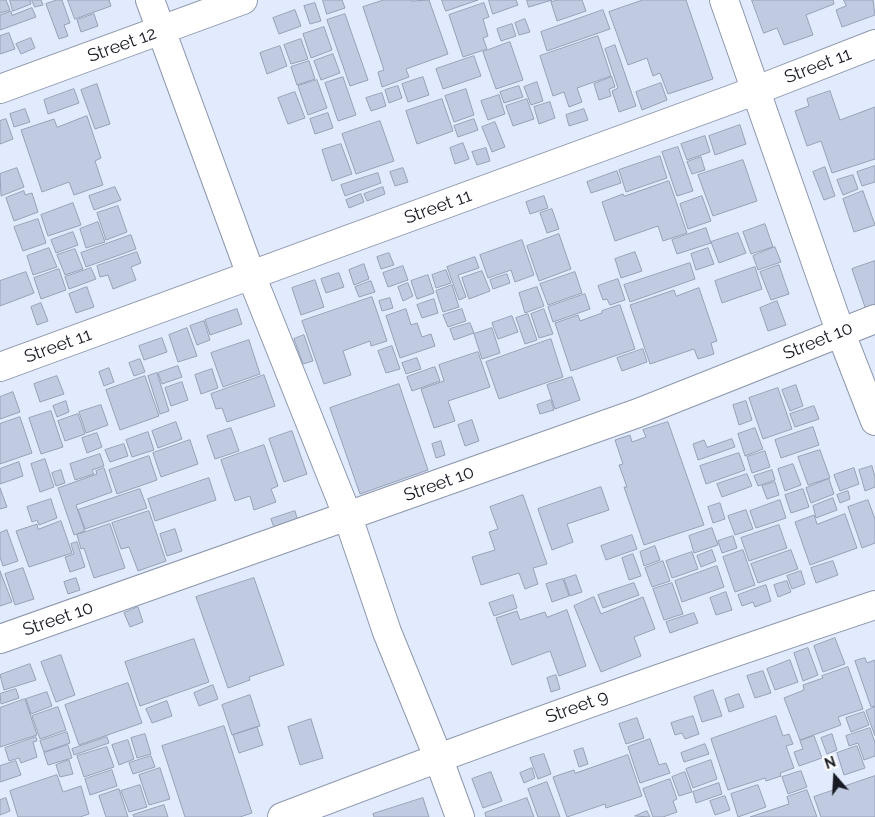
<!DOCTYPE html>
<html>
<head>
<meta charset="utf-8">
<style>
	body { margin:0 }
	#map { position:relative; width:875px; height:817px; overflow:hidden; background:#e2eafd; font-family:Raleway,sans-serif }
	canvas { display:block }
	.north { position:absolute; left:810px; top:752px; width:50px; height:50px; -webkit-text-stroke:4px #fff; paint-order:stroke; rotate:341deg; font-size:14px; font-weight:700; line-height:20px; text-align:center; color:#181b24 }
	.north::after { content:''; display:block; margin:auto; width:18px; height:22px; background:#181b24; clip-path:polygon(50% 0,100% 100%,50% 72%,0 100%) }
</style>
</head>
<body>
<div id="map">
<canvas width="875" height="817"></canvas>
<div class="north">N</div>
</div>
<script>
const context = document.querySelector('canvas').getContext('2d');
context.lineJoin = 'round';
function fillPath(path, color) {
  context.fillStyle = color;
  context.fill(path, 'evenodd');
}
function stroke(path, color, width, dash) {
  context.strokeStyle = color;
  context.lineWidth = width;
  context.lineCap = dash ? 'butt' : 'round';
  context.setLineDash(dash || []);
  context.stroke(path);
}
function write(font, color, halo, rows, align = 'center') {
  context.font = font + ' Raleway,sans-serif';
  context.lineWidth = 4;
  context.setLineDash([]);
  context.textBaseline = 'middle';
  context.strokeStyle = halo;
  context.fillStyle = color;
  for (const [text, x, y, turn = 0] of rows) {
    context.save();
    context.translate(x, y);
    context.rotate((+turn || 0) * Math.PI / 180);
    context.textAlign = isNaN(turn) ? turn : align;
    if (halo) context.strokeText(text, 0, 0);
    context.fillText(text, 0, 0);
    context.restore();
  }
}
const building = new Path2D(`
	M0,0H6L10,10L0,13Z
	M10,0H30L31,4L13,11Z
	M32,0H41L43,5L35,7Z
	M57,0H62L70,23L64,25L68,36L59,39L46,4Z
	M68,0H109L111,6L75,19Z
	M323,0H342L345,8L327,14Z
	M384,0H412V1L429,0L448,54L406,69L409,77L382,87L378,72L384,70L363,7Z
	M442,0H478L446,11Z
	M489,0H516L518,5L493,14Z
	M527,0H552L529,7Z
	M559,0H582L586,11L557,21L551,2Z
	M643,0H686L713,79L668,94L660,73L653,76L647,58L628,65L609,12Z
	M752,0H833L834,4L806,15L813,35L784,45L777,28L764,33Z
	M844,0H873L875,15L842,27L836,10L846,6Z
	M315,3L321,21L310,24L304,6Z
	M484,3L489,17L483,19L488,36L483,38L487,49L463,57L449,15Z
	M32,8L36,17L0,30V15L11,11L12,15Z
	M295,10L301,26L279,34L273,18Z
	M603,10L610,29L547,51L541,32Z
	M94,14L98,26L81,32L77,20Z
	M345,14L368,80L350,86L327,20Z
	M525,19L530,32L519,35L515,23Z
	M512,24L516,36L501,41L497,29Z
	M324,27L332,50L311,58L303,34Z
	M9,33L15,49L0,54V36Z
	M598,36L611,76L577,88L582,102L569,107L564,92L553,96L540,56Z
	M31,38L35,48L21,54L16,44Z
	M301,39L308,59L291,64L284,45Z
	M510,42L523,80L496,89L483,52Z
	M615,45L636,106L619,112L612,91L618,88L605,49Z
	M280,46L287,66L267,74L260,53Z
	M333,54L340,73L321,80L314,61Z
	M474,56L481,76L443,89L436,69Z
	M309,61L315,79L297,85L291,67Z
	M343,77L356,115L338,121L325,83Z
	M423,77L429,95L408,102L402,84Z
	M612,77L615,87L609,89L611,96L599,100L594,84Z
	M317,80L327,108L308,115L298,86Z
	M537,82L543,101L531,105L524,87Z
	M661,83L667,100L642,110L636,92Z
	M97,84L110,124L95,129L81,90Z
	M398,86L402,98L389,103L385,90Z
	M519,86L523,97L504,103L500,92Z
	M74,89L79,103L48,114L44,100Z
	M466,89L474,115L454,122L445,96Z
	M830,91L840,120L875,107V159L832,173L821,141L807,146L795,111L809,106L807,99Z
	M295,92L305,118L288,124L278,98Z
	M382,93L386,106L371,111L366,98Z
	M499,95L505,114L488,120L481,101Z
	M442,99L453,131L417,144L406,111Z
	M527,99L534,119L513,126L506,106Z
	M550,102L555,118L539,124L534,107Z
	M25,109L30,122L14,127L10,114Z
	M584,109L588,120L569,126L566,115Z
	M328,113L333,128L315,134L310,119Z
	M87,116L101,158L95,161L103,185L74,195L69,182L42,192L21,130L54,119L57,127Z
	M6,119L13,139L0,144V121Z
	M474,119L478,130L458,137L454,126Z
	M380,121L394,161L356,174L342,134Z
	M495,122L505,147L492,152L482,127Z
	M740,125L746,144L715,155L709,136Z
	M705,136L710,152L687,160L681,144Z
	M463,143L469,159L455,164L450,148Z
	M341,144L352,174L332,181L322,150Z
	M678,147L693,191L677,196L662,152Z
	M486,148L490,161L477,165L472,152Z
	M660,156L667,178L626,192L619,170Z
	M701,157L705,170L692,174L687,162Z
	M743,160L757,201L713,216L698,175Z
	M875,166V182L862,186L857,172Z
	M825,167L835,196L824,200L813,172Z
	M17,168L24,187L1,196L0,174Z
	M403,168L408,182L395,186L390,172Z
	M617,171L621,183L591,193L587,182Z
	M378,173L381,183L345,196L341,185Z
	M853,175L858,189L843,195L837,180Z
	M669,181L687,233L663,241L658,226L615,241L602,202L623,194L624,196Z
	M115,187L121,200L94,210L89,196Z
	M383,187L385,194L367,201L364,194Z
	M24,191L25,195L32,193L38,212L14,221L6,198Z
	M863,191L875,225L854,232L843,199Z
	M361,194L364,202L349,208L346,200Z
	M544,196L548,208L530,214L526,202Z
	M702,196L711,221L688,229L680,204Z
	M73,203L81,225L48,236L41,215Z
	M118,206L127,232L106,240L97,213Z
	M552,209L559,229L547,233L540,213Z
	M38,219L46,243L23,251L14,227Z
	M98,222L105,242L86,248L80,229Z
	M765,224L773,247L751,254L743,232Z
	M706,228L711,243L677,254L672,240Z
	M73,232L78,245L56,253L51,240Z
	M738,233L746,253L719,263L711,242Z
	M559,234L571,269L539,281L527,246Z
	M131,235L136,249L86,267L81,253Z
	M522,240L534,275L515,282L511,270L488,278L480,255Z
	M775,247L781,262L758,270L753,256Z
	M49,248L57,267L33,275L27,256Z
	M708,248L714,264L696,270L691,254Z
	M75,249L83,269L65,275L57,255Z
	M137,252L141,263L131,267L136,280L113,289L108,275L100,277L97,266Z
	M635,252L642,271L621,278L615,259Z
	M389,253L394,265L381,269L377,257Z
	M475,257L479,268L458,275L466,297L459,300L447,267Z
	M875,261V311L867,313L852,269Z
	M690,263L695,279L630,302L624,285Z
	M364,264L369,279L354,285L349,270Z
	M779,265L789,294L771,300L760,272Z
	M403,266L408,280L388,287L383,273Z
	M755,267L762,289L722,303L715,281Z
	M91,268L96,279L69,289L65,277Z
	M59,269L66,290L41,299L34,278Z
	M446,270L451,283L436,288L432,275Z
	M482,271L490,291L469,299L462,278Z
	M26,272L34,293L0,306V281Z
	M575,272L582,293L548,305L540,284Z
	M339,273L344,287L326,293L321,279Z
	M507,274L510,283L493,289L490,280Z
	M428,275L434,293L417,299L411,281Z
	M618,279L625,300L610,305L607,299L603,300L598,286Z
	M315,280L324,307L301,315L292,288Z
	M371,281L375,292L359,297L355,287Z
	M408,283L413,296L403,301L398,287Z
	M452,285L459,307L443,312L436,291Z
	M87,287L94,307L76,313L69,294Z
	M537,287L544,306L525,313L519,293Z
	M699,288L717,341L711,343L714,354L698,359L694,349L650,364L630,305L674,290L676,296Z
	M585,294L590,309L553,322L548,307Z
	M372,297L387,341L371,346L370,341L343,351L351,375L324,384L302,321Z
	M390,298L393,308L382,311L379,301Z
	M434,299L438,313L422,318L417,305Z
	M777,301L786,325L768,331L760,308Z
	M41,303L48,321L37,325L31,307Z
	M620,305L635,349L571,371L555,323L578,315L580,321L602,313V311Z
	M237,309L242,324L210,335L205,320Z
	M406,309L411,325L417,323L422,337L431,334L435,346L400,358L386,316Z
	M462,309L466,321L448,327L443,315Z
	M544,309L553,334L539,338L531,314Z
	M528,314L537,340L525,344L516,318Z
	M512,316L518,332L498,339L492,323Z
	M204,321L210,340L197,345L190,326Z
	M470,323L474,333L454,340L450,329Z
	M187,328L197,356L178,362L169,335Z
	M492,328L500,353L482,359L474,334Z
	M304,335L313,361L303,364L294,339Z
	M162,338L167,352L144,360L139,346Z
	M551,339L563,377L499,399L486,362Z
	M249,340L260,374L223,387L211,353Z
	M392,346L400,369L386,373L378,351Z
	M643,349L647,362L622,371L617,358Z
	M478,352L490,387L448,401L455,421L434,428L421,389L444,381L439,365Z
	M417,358L421,369L406,374L402,363Z
	M140,359L145,372L134,376L129,363Z
	M178,366L182,377L162,384L158,373Z
	M435,367L440,381L412,391L407,377Z
	M109,368L114,382L104,386L99,372Z
	M212,369L218,388L201,394L195,375Z
	M157,373L169,411L160,414L148,376Z
	M264,375L275,406L227,422L222,408L216,409L211,394Z
	M57,376L64,394L40,402L34,384Z
	M145,376L159,416L120,430L106,390Z
	M572,377L580,400L555,409L547,385Z
	M182,382L188,400L171,406L165,388Z
	M399,384L428,470L360,494L330,408Z
	M796,385L803,406L790,411L782,390Z
	M778,388L792,429L763,439L749,398Z
	M13,392L20,412L0,419V397Z
	M551,400L554,410L540,414L537,405Z
	M66,401L69,412L57,417L53,406Z
	M746,401L752,420L739,425L733,405Z
	M101,405L108,425L86,433L79,412Z
	M814,406L819,419L795,427L790,414Z
	M51,411L63,447L41,454L29,418Z
	M78,414L85,434L65,441L58,421Z
	M20,417L32,453L0,464V424Z
	M472,420L479,441L465,446L458,425Z
	M176,422L182,439L158,448L152,431Z
	M668,422L704,525L644,545L624,487H627L619,465L623,464L615,440L630,435L632,442L646,437L643,430Z
	M813,427L819,445L781,458L775,440Z
	M231,428L239,451L215,459L207,436Z
	M755,428L763,449L745,456L738,434Z
	M292,431L307,474L284,482L269,439Z
	M148,432L154,450L132,457L126,440Z
	M97,433L102,447L87,453L82,438Z
	M732,439L735,447L698,460L693,444L704,440L707,447Z
	M190,440L198,464L161,477L153,453Z
	M441,441L445,455L436,458L432,444Z
	M124,444L128,456L110,462L105,450Z
	M264,445L278,486L271,489L276,502L254,510L250,496L235,501L221,460Z
	M820,450L830,478L808,485L798,457Z
	M765,451L770,467L752,473L747,457Z
	M739,453L745,470L706,484L700,466Z
	M100,454L104,466L92,470L94,474L75,480L70,464Z
	M149,456L157,480L117,494L109,470Z
	M45,459L54,487L40,492L31,464Z
	M19,462L23,476L0,484V469Z
	M793,464L801,485L785,491L778,469Z
	M872,466L875,477V487L865,491L859,470Z
	M104,468L112,492L76,505L85,531L74,535L58,488L97,474L96,471Z
	M854,468L859,484L840,491L834,475Z
	M61,470L65,483L56,486L52,473Z
	M772,470L775,480L758,486L754,476Z
	M747,474L752,486L722,497L717,484Z
	M209,478L216,500L155,521L148,499Z
	M829,479L834,494L811,503L806,488Z
	M775,482L779,495L767,499L762,486Z
	M601,487L609,510L567,524L573,542L552,550L538,509Z
	M0,488L7,507L0,509Z
	M140,489L147,508L85,529L78,510Z
	M803,489L809,507L791,513L785,495Z
	M848,491L850,499L840,503L837,495Z
	M523,495L547,564L533,568L538,584L525,589L519,573L481,585L472,557L495,550L489,532L498,529L490,507Z
	M833,498L837,510L816,518L813,506Z
	M51,499L57,518L39,525L37,520L32,522L27,507Z
	M780,500L786,518L756,528L750,511Z
	M868,500L875,519V543L862,548L848,507Z
	M720,503L725,519L713,523L708,507Z
	M746,510L753,529L735,535L728,516Z
	M149,511L166,561L138,571L129,547L121,549L112,523Z
	M295,511L299,525L276,533L271,519Z
	M845,514L857,548L810,565L795,522L814,515L817,524Z
	M61,521L72,553L29,567L16,531L37,524L38,529Z
	M110,524L125,568L94,578L84,548L81,549L77,535Z
	M779,525L787,548L749,561L741,538Z
	M712,528L718,545L694,553L689,536Z
	M175,529L182,551L167,556L160,534Z
	M7,530L18,561L3,566L0,557V533Z
	M632,535L637,549L606,560L601,546Z
	M733,536L737,548L722,553L718,541Z
	M77,542L85,567L70,572L65,557L74,554L71,544Z
	M655,546L660,560L644,566L640,552Z
	M712,550L716,561L701,567L697,556Z
	M743,550L755,585L735,592L723,557Z
	M791,550L798,569L758,583L751,564Z
	M692,552L698,569L672,578L666,561Z
	M633,554L641,576L629,580L622,558Z
	M663,561L670,581L652,587L645,568Z
	M833,561L838,575L816,583L811,568Z
	M717,566L724,587L682,602L675,581Z
	M23,568L34,599L15,605L5,574Z
	M0,571L12,602L0,606Z
	M801,571L805,584L792,589L787,576Z
	M576,575L582,592L570,596L564,579Z
	M76,578L80,590L68,594L64,582Z
	M254,578L284,665L249,677L250,680L228,688L196,597Z
	M563,579L569,596L552,602L546,584Z
	M787,581L791,592L778,597L774,585Z
	M634,583L639,595L603,608L598,595Z
	M672,583L683,614L664,620L653,589Z
	M766,585L771,601L755,607L753,602L742,606L738,595Z
	M726,592L732,610L716,615L710,598Z
	M513,595L517,608L494,616L489,603Z
	M594,597L601,614L643,597L655,629L634,637L641,656L601,672L574,606Z
	M138,607L143,622L130,627L124,613Z
	M567,610L586,666L559,676L550,651L512,665L496,618L517,611L520,620L545,612L547,617Z
	M694,613L698,623L670,633L666,622Z
	M835,638L845,664L823,672L814,646Z
	M194,639L209,682L140,706L125,662Z
	M808,648L818,675L803,681L794,653Z
	M61,655L75,695L56,702L41,662Z
	M865,658L867,663L875,660V706L871,707L855,661Z
	M790,660L798,682L775,690L767,669Z
	M30,664L36,680L4,690L0,675Z
	M848,667L863,709L838,717L841,725L800,740L784,698L804,690L803,685L823,678L822,676Z
	M763,671L771,693L755,698L747,676Z
	M556,675L560,689L551,692L547,678Z
	M128,683L142,723L79,745L65,705Z
	M213,685L218,699L199,706L194,693Z
	M16,689L19,698L1,704L0,694Z
	M713,690L722,716L702,722L694,697Z
	M47,692L52,706L31,714L26,699Z
	M739,694L744,707L729,712L725,699Z
	M250,695L260,726L232,735L222,705Z
	M25,699L37,735L0,747V708Z
	M167,701L172,716L152,723L146,709Z
	M58,707L66,730L40,739L32,716Z
	M875,707V736L866,711Z
	M864,712L869,725L851,732L846,718Z
	M693,716L699,734L685,739L682,733L675,735L671,723Z
	M776,716L783,736L789,734L793,744L786,746L794,768L780,773L781,776L766,781L765,778L728,790L711,739Z
	M637,718L644,738L626,744L619,724Z
	M311,719L323,758L300,765L288,727Z
	M224,726L252,813L240,817H185L162,746Z
	M257,727L263,745L239,753L233,735Z
	M870,728L875,743V756L864,760L858,743L849,746L846,736Z
	M67,732L70,743L44,752L40,741Z
	M145,734L151,754L137,758L131,738Z
	M832,734L837,750L827,754L821,738Z
	M814,736L822,758L799,766L794,752L803,749L800,741Z
	M36,737L37,741L33,742L37,757L21,763L19,758L9,761L5,748Z
	M107,737L109,743L74,755L72,749Z
	M650,739L659,765L666,763L670,773L640,783L628,747Z
	M128,740L134,759L119,765L112,745Z
	M705,744L709,754L684,762L681,753Z
	M68,745L72,758L48,765L44,753Z
	M857,746L865,768L844,775L837,753Z
	M107,747L114,767L84,777L77,756Z
	M583,748L588,764L579,767L574,751Z
	M544,754L551,774L538,779L530,758Z
	M628,755L642,796L606,808L605,804L567,817L553,777L574,770L575,773Z
	M151,756L155,767L133,774L129,763Z
	M69,760L73,774L60,777L56,765Z
	M711,760L717,779L693,788L686,769Z
	M16,761L21,775L0,782V766Z
	M160,768L170,799L149,805L139,775Z
	M532,768L535,778L524,783L520,773Z
	M112,770L117,786L90,795L85,779Z
	M801,771L807,787L788,794L782,777Z
	M491,772L502,801L483,808L472,779Z
	M685,772L692,792L679,796L672,777Z
	M57,775L63,792L81,786L89,814L80,817H18L10,791Z
	M875,776V817H821L814,797Z
	M670,779L677,799L673,801L677,812L663,817H653L643,789Z
	M547,782L560,817H538L528,789Z
	M719,783L722,794L696,803L693,792Z
	M140,785L147,807L129,812L121,791Z
	M758,785L766,807L738,817L731,794Z
	M119,789L128,817H106L99,796Z
	M807,790L817,817H750L789,804L787,797Z
	M725,796L730,810L715,815L710,801Z
	M6,798L10,811L0,815V800Z
	M423,798L429,817H374L373,814Z
	M527,798L534,817H486L485,813Z
	M164,805L168,817H134L133,815Z
	M647,811L650,817L635,816Z`);
fillPath(building, '#c0cae1');
stroke(building, '#97a1b7', 1);
const minor = new Path2D(`
	M150,0L251,275L348,517L387,632L438,757L460,817
	M724,0L840,331L875,421
	M0,89L243,0
	M0,367L757,90L875,44
	M0,639L638,413L875,319
	M282,817C478,742 676,671 875,605`);
stroke(minor, '#8d97ad', 30);
stroke(minor, '#fff', 28);
write('18px', '#181b24', '#fff', [
	["Street 12",122,45,-20],
	["Street 11",818,66,-21],
	["Street 11",438,207,-20],
	["Street 10",818,341,-22],
	["Street 11",58,346,-20],
	["Street 10",439,484,-20],
	["Street 10",58,619,-19],
	["Street 9",577,707,-20]
]);
</script>
</body>
</html>
